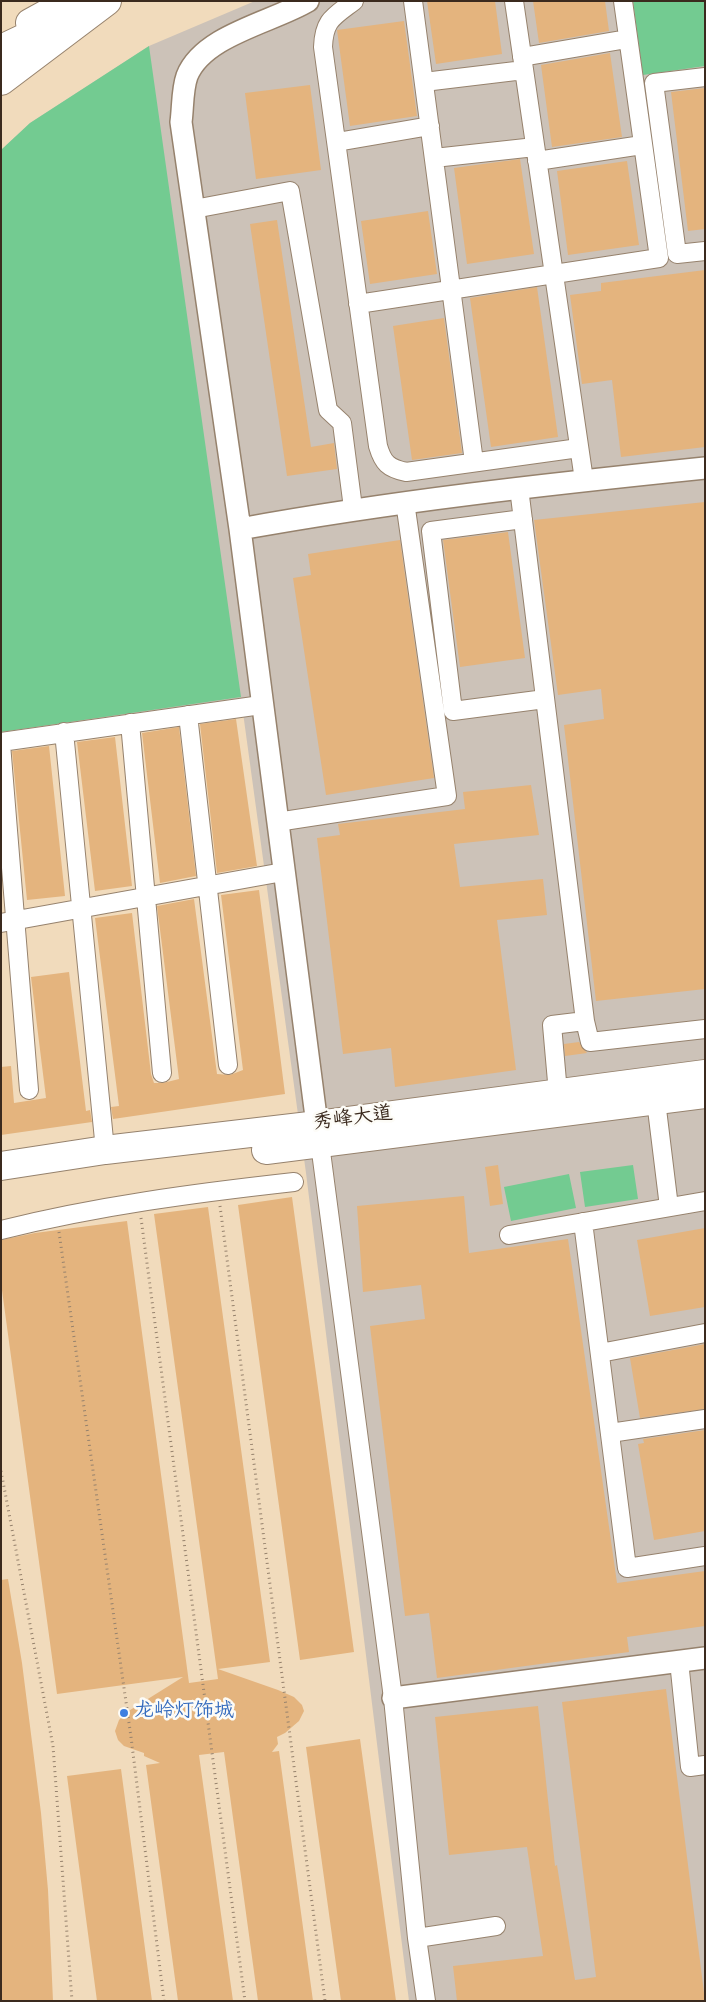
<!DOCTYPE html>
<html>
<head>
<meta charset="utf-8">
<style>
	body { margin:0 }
	#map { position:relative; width:706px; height:2002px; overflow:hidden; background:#f1dbbc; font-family:"Indie Flower",sans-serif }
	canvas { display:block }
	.frame { position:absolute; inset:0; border:2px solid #3b2a1e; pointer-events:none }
</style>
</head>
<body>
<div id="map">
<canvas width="706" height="2002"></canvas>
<div class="frame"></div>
</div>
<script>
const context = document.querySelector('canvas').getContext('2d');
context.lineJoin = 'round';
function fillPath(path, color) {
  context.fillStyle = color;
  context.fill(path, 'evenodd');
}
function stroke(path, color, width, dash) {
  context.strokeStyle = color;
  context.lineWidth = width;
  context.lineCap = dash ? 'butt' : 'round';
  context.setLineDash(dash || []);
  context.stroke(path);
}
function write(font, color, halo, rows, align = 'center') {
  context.font = font + ' "Indie Flower","LXGW WenKai TC",sans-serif';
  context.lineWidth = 5;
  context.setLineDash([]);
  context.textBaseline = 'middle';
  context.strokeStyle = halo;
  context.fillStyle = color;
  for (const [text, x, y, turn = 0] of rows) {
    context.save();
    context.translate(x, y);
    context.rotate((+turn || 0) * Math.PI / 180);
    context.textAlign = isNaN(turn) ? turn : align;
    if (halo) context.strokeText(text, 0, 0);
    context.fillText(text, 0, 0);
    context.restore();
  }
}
fillPath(new Path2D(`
	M255,1H705V2001H409L306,1173L241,698L1,732V150L30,123L149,46Z`), '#ccc2b8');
fillPath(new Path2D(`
	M633,1H705V66L643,75Z
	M149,46L241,697L1,732V150L30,123Z
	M633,1165L638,1199L585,1207L580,1172Z
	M569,1174L576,1208L511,1221L504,1187Z`), '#73cb91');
fillPath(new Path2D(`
	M427,1H495L502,54L436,64Z
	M533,1H605L609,31L539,43Z
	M404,21L417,116L350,126L337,30Z
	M610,53L622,137L552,147L541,65Z
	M310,85L321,170L256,179L245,93Z
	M705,88V229L688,231L671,92Z
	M520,159L534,254L467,264L454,168Z
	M627,161L639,245L568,255L557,171Z
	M428,211L437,274L370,284L361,221Z
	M277,220L311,447L334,443L337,469L287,476L250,224Z
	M705,270V447L621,457L612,380L582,384L570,295L601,291V283Z
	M537,287L558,437L491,447L470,298Z
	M444,318L462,453L412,460L393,326Z
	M705,502V989L596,1001L564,725L604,719L601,689L558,695L534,520Z
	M508,532L525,658L460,667L443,540Z
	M400,540L434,778L326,795L293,578L311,575L308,554Z
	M236,719L257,866L217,873L200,724Z
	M179,727L196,876L160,883L142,733Z
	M115,737L132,886L95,891L77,742Z
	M49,746L65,896L27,900L12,751Z
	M531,785L539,835L454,844L460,887L543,879L547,915L497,920L516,1070L395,1087L391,1048L343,1054L317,838L340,835L338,824L465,809L463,792Z
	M259,890L285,1094L113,1119L111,1107L119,1106L95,918L132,913L151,1074L154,1083H163L179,1079L157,906L194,899L217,1074L230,1075L243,1070L221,895Z
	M69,972L86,1111L90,1110L92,1122L1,1135V1067L11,1066L14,1103L46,1098L31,977Z
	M579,1042L587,1053L565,1056L564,1044Z
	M498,1165L503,1204L490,1206L485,1167Z
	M464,1196L469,1253L568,1239L617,1583L705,1571V1626L627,1637L629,1652L437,1678L429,1613L405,1616L370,1326L425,1319L421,1285L363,1292L357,1206Z
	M292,1197L354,1652L300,1660L238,1205Z
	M208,1207L270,1662L218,1669L278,1690L294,1697L302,1705L304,1711L299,1721L285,1733L277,1737L278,1744L272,1752L279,1751L313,2001H258L224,1752L199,1755L233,2001H178L146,1765L160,1763L144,1756V1753L124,1746L118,1740L115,1731L119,1720L127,1712L183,1677L57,1694L1,1283V1240L35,1233L127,1221L189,1683L218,1679L154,1214Z
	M705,1228V1307L650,1316L637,1240Z
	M705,1344V1409L640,1418L630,1358Z
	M705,1430V1531L654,1540L638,1444L644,1443L643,1439Z
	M8,1579L22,1663L41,1813L48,1890L53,2001H1V1580Z
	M666,1689L705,2001H457L453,1966L543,1956L527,1847L449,1855L435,1717L538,1706L555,1866L557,1865L575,1980L596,1977L562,1702Z
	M360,1739L396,2001H341L306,1747Z
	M121,1769L152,2001H97L67,1776Z`), '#e4b47e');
const minor = new Path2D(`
	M354,1C333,17 324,20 323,47L378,446C383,463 388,468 406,472L579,448
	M413,1L474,462
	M514,1L584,480
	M522,57L627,39
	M705,77L654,83L677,254L705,251
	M424,82L524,70
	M337,142L430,126
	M434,158L535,147
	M537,161L642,145
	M194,209L290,191L328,410L342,423L353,508
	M358,304L659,258L623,1
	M519,488L585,1021L552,1025L558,1093
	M523,519L431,531L453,711L545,699
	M188,715L228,1065
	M130,723L162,1073
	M64,732L105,1150
	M1,742L261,705
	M1,744L29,1090
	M277,822L447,796L405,502
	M1,923L283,872
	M585,1021L590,1042L705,1029
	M656,1101L669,1207
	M320,1144L393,1698L417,1938L426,2001
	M583,1222L627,1568L705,1556
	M1,1230C97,1206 195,1193 294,1182
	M509,1235L705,1201
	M600,1353L705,1333
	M610,1433L705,1419
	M679,1661L690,1767L705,1765
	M417,1938L496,1926`);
const tertiary = new Path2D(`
	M308,1C273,22 203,35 187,76C182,90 183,108 181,122L240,529L319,1140
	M240,529C394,501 549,484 705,468
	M393,1698L705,1658`);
const primary = new Path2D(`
	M266,1150L705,1094
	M1,1166L105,1150L318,1125L705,1074`);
const motorway = new Path2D(`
	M30,23L70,1
	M1,49L56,23
	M1,81L107,1`);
stroke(minor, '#96826d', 20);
stroke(tertiary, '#96826d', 24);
stroke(primary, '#96826d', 30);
stroke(motorway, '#96826d', 30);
stroke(new Path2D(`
	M220,1206L325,2001
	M141,1218L245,2001
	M59,1232L131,1737L164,2001
	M1,1471L53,1746L72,2001`), '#96826d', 3, [1, 4]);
stroke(minor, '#fff', 18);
stroke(tertiary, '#fff', 21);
stroke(primary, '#fff', 28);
stroke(motorway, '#fff', 28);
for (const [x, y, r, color] of [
	[124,1713,5,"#3f7fe0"]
]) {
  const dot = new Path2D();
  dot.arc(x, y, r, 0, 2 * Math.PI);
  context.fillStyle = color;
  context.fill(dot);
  stroke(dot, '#fdfcf7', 2);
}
write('20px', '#3b2a1e', '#fdfcf7', [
	["秀峰大道",353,1120,-7]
]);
write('20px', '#366cbe', '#fdfcf7', [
	["龙岭灯饰城",134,1713]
], 'left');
</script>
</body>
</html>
